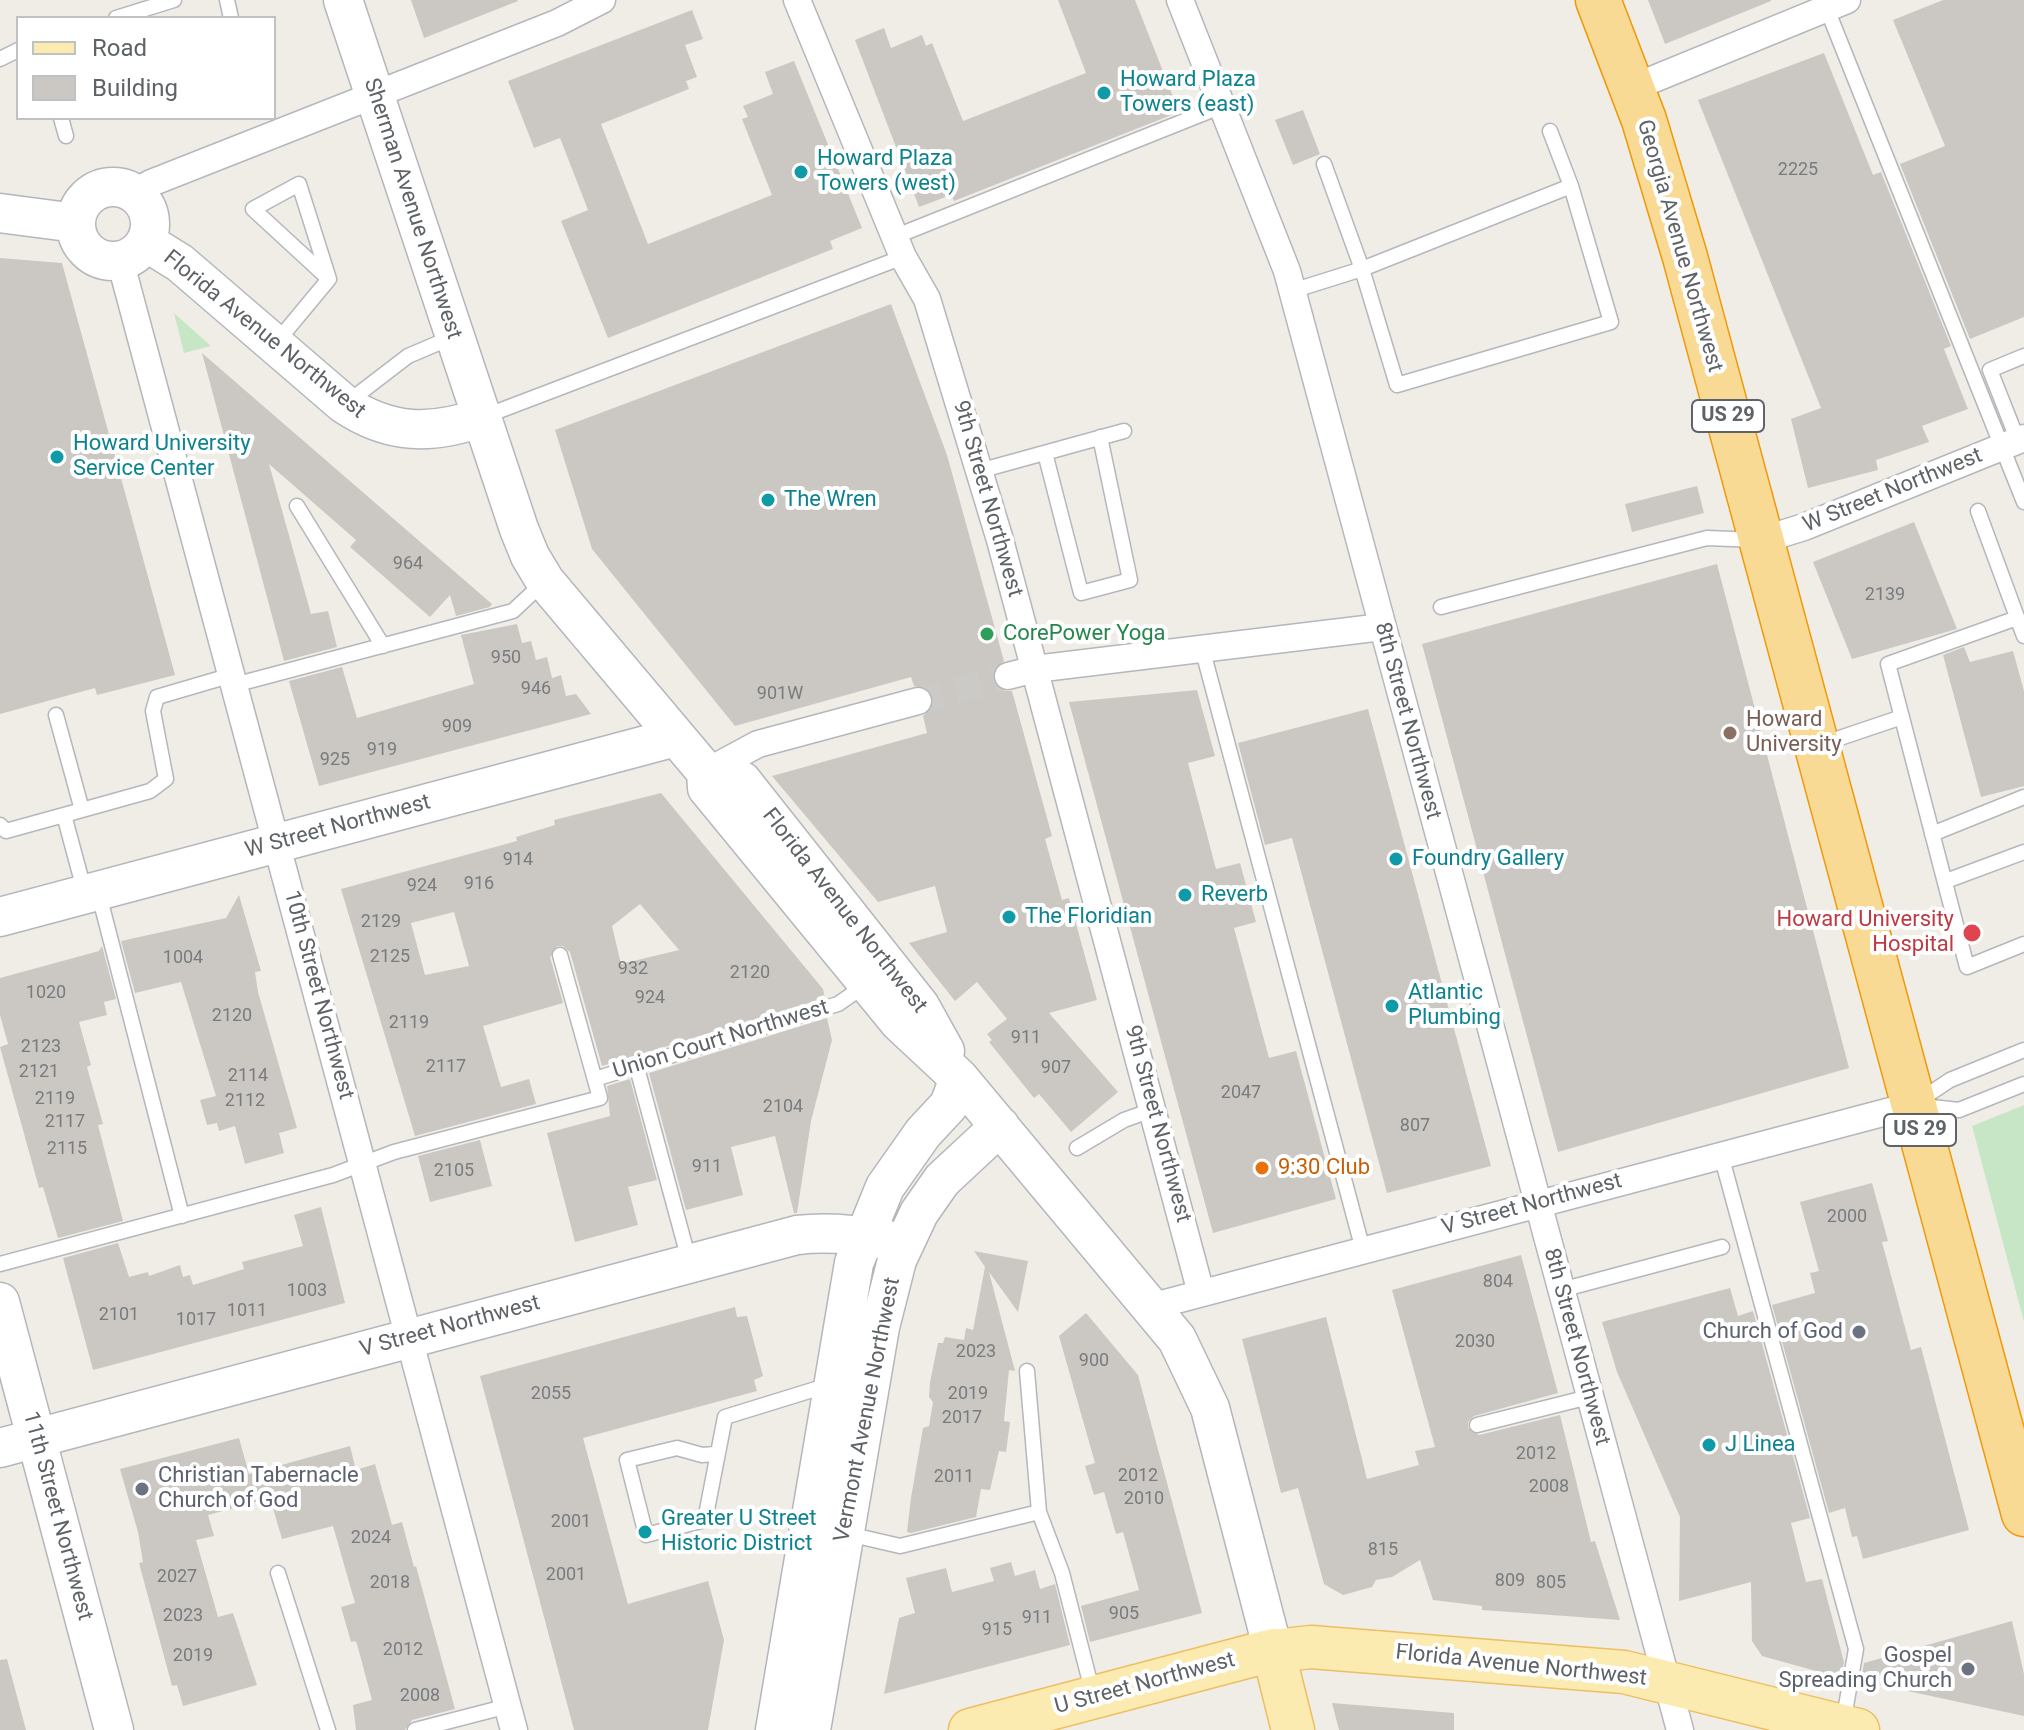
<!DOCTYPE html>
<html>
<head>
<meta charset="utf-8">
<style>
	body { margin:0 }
	#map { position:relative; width:2024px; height:1730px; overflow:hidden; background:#f0ede7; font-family:Roboto,sans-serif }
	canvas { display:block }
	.legend { position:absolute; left:16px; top:16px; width:260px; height:104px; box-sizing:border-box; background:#fff; border:2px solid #bfc1c2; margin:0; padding:10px 14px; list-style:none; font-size:24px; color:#5e6367 }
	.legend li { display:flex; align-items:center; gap:16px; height:40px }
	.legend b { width:40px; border:2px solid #bfc1c2 }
</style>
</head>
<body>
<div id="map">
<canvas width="2024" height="1730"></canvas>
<ul class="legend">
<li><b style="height:10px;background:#fcebb0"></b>Road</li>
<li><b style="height:22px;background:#cbc8c3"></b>Building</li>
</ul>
</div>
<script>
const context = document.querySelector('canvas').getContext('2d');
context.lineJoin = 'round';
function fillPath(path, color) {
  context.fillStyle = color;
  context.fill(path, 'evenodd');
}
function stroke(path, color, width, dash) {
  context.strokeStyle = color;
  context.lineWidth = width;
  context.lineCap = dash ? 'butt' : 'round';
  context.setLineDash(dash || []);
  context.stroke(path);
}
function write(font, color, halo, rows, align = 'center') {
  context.font = font + ' Roboto,sans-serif';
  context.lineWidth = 8;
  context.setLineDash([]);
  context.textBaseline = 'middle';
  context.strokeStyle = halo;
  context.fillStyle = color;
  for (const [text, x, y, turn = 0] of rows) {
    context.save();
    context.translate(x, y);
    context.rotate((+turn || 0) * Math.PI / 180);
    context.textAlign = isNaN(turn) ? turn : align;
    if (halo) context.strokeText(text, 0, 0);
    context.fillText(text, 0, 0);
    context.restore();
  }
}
fillPath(new Path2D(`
	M174,313L211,346L184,353Z
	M2024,1105V1322L1972,1126Z`), '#c7e6c5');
fillPath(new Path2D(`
	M411,0H517L518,1L424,38Z
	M1058,0H1135L1179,112L954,201L951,195L919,207L855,40L884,28L891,48L922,35L926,46L932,43L963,121L1086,73Z
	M1648,0H1771V1L1665,44Z
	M1943,0H2024V317L1970,339L1900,164L1945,146L1893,20Z
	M692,10L703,39L685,45L697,77L686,81L689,89L601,124L648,244L772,195L742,119L748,117L743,106L773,94L765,72L794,61L862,228L830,241L833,249L608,338L561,221L588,210L560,138L534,148L508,81Z
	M1824,53L1873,175L1881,172L1951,346L1944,349L1968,409L1922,426L1929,442L1876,460L1878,470L1808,488L1791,419L1821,408L1698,100Z
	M1303,110L1320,154L1293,165L1275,120Z
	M0,258L62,263L175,675L97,695L95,688L0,714Z
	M891,304L947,455L1004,661L993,671V681L1003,691H1012L1052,836L1045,839L1062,900L1069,898L1097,1000L1049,1013L1118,1092L1071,1132L1039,1094L1034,1098L989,1042L992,1040L987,1034L1007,1019L977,982L955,1001L909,943L947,932L935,886L878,902L772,776L927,733L923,716L933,706L930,690L914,686L911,677L735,726L592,549L555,430Z
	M202,353L492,604L490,607L456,616L450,595L430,617L350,547L356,540L269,464L311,614L328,611L337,647L284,661Z
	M1697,486L1704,513L1632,532L1625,504Z
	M1914,522L1957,629L1852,659L1813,562Z
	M1717,564L1849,1068L1558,1152L1422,644Z
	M517,624L522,643L531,641L536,660L547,657L552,678L561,675L566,696L576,694L591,714L319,786L289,681L342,667L357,718L474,684L461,635Z
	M1964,647L1970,662L2013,651L2024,691V786L1981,797L1943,655Z
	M1197,690L1215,756L1188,763L1216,869L1240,863L1256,922L1234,928L1269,1058L1296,1051L1336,1199L1213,1233L1069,702Z
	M1368,709L1491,1166L1387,1193L1292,838L1265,845L1238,743Z
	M661,793L823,989L825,998L602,1066L570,952L563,946H557L550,957L563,1003L483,1026L501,1087L529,1079L536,1104L415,1136L341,889L517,841L516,837L555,825L554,820ZM640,904L679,950L621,964L612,926ZM454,912L469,966L425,975L411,923Z
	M239,895L261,971L255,972L258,992L297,1128L279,1133L284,1153L245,1164L235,1126L219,1131L217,1123L207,1125L200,1100L216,1096L181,982L135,993L121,941L226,918Z
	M102,946L116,999L104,1002L107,1015L79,1022L91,1065L87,1067L103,1124L98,1125L123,1221L58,1238L43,1187L39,1188L0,1047L8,1044L0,1015V978L99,951Z
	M827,1018L832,1040L811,1121L797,1213H794L775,1136L731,1147L743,1195L686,1210L649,1073Z
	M630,1079L657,1180L628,1187L638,1225L575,1242L547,1133L610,1116L607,1086Z
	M480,1140L492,1186L430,1202L418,1156Z
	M1872,1183L1888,1241L1882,1242L1911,1350L1921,1347L1969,1530L1863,1559L1857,1536L1852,1537L1845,1508L1829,1513L1772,1305L1815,1293L1810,1273L1819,1271L1800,1202Z
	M321,1207L345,1303L93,1370L63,1258L118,1243L129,1277L148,1272L149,1276L180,1265L183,1277L190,1275L193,1285L244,1269L242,1262L303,1246L294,1215Z
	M974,1251L1028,1261L1018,1312L989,1272L1015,1371L1009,1370L1004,1421L1010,1422L1006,1452L999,1451L990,1490L981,1489L976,1517L911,1533L907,1532L911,1498L923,1428L929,1426L933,1402L929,1397L930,1382L938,1343H943L945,1337L964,1340L966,1328L973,1330L985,1267Z
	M1521,1255L1558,1393L1474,1416L1468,1422V1428L1479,1435L1560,1415L1591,1542L1595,1541L1620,1620L1482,1610V1606L1433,1600L1420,1560L1392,1577L1376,1580L1372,1587L1343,1595L1324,1584L1298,1488L1281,1493L1242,1339L1326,1317L1367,1479L1419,1465L1415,1451L1435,1447L1392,1290Z
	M1730,1288L1738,1316L1753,1311L1810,1518L1791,1523L1806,1582L1822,1579L1844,1662L1841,1678L1762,1656L1752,1641L1751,1582L1679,1601L1680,1517L1617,1372L1602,1322Z
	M735,1307L737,1317L747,1316L763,1376L754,1380L757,1391L583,1438L628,1604L708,1581L724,1640L708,1730H574L480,1376Z
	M1086,1313L1138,1375L1202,1613L1090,1642L1081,1606L1139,1590L1123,1532L1116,1534L1104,1492L1094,1495L1085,1466L1095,1463L1059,1336Z
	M239,1438L249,1474L350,1446L356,1470L375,1464L392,1525L402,1522L414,1567L416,1566L455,1709L412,1720L405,1730H356L353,1705L372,1700L357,1644L355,1641L351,1642L341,1607L355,1603L333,1526L282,1539L270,1498L208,1515L214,1536L196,1540L218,1617L233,1613L257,1685L183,1706L177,1685L172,1686L139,1563L143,1562L138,1532L120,1469Z
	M1011,1562L1015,1576L1035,1570L1040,1589L1055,1584L1070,1645L884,1694L899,1618L915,1613L906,1578L946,1568L952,1592L994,1581L990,1568Z
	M2012,1621L2024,1674V1716L1861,1681L1864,1663Z
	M7,1659L26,1730H0V1660Z
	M1332,1703L1454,1713V1730H1339Z`), '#cbc8c3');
stroke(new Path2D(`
	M918,701L1008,676`), '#cccac7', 26, [26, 13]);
const lane = new Path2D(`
	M227,0L231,18
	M1827,9L2024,502
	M116,18L174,0
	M0,59L18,50
	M61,118L66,136
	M1550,131L1571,186
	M1571,186L1611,322L1397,385L1362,269Z
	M894,237L1222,106
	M1292,291L1362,269L1324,164
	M275,344L329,279L299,184L253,209L329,279
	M348,402L408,356L455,336
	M483,417L903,257
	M2018,441L1990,370L2024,356
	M1045,453L1081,593L1130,580L1100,437
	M979,471L1124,431
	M297,506L383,646
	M1978,511L2024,636
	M1441,607L1707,538L1757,540
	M2017,618L1888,664L1967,967L2024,944
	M1202,648L1363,1250
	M234,685L513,611L545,581
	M56,715L82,810
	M1819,745L1902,717
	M64,815L150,791L166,779L153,711L157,697L232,675
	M0,825L6,831L64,815L85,893
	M1932,834L2024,797
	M1946,881L2024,852
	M98,891L182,1216
	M637,1068L690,1264
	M595,1079L838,1004L867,984
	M1917,1102L1950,1080L2024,1050
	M1922,1106L1959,1110L2024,1084
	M1077,1148L1124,1120L1152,1110
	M1721,1155L1856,1649L1843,1723
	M0,1264L333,1175L394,1152L600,1098L560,955
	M1561,1290L1722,1247
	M1027,1371L1039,1512
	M1477,1425L1589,1397
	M715,1454L702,1455L677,1448L627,1460L646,1535L705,1520L725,1417L832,1384
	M844,1533L900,1546L1039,1512L1062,1573L1093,1694
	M278,1573L328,1730
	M415,1730L508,1706`);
const street = new Path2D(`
	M797,0L903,257L927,299L1000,540L1201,1293
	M1180,0L1287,271L1680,1730
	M1632,88L1847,0
	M133,193L151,183L557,23L602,0
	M120,260L514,1730
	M1762,540L1804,527L2024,438
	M1008,676L1035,669L1382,627
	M706,772L758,744L918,701
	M1150,1307L1913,1105`);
const secondary = new Path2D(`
	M343,0L519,529L530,556L545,581L706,772L707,788L899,1022L959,1078L1177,1339L1210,1408L1273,1650
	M76 224a37 37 0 1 1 74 0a37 37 0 1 1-74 0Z
	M0,213L76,223
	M146,242L180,263L344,404C390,435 432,435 483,417
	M706,772L742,781L920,1006L945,1051
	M0,917L676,737
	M0,1302L114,1730
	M0,1448L797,1235C834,1231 867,1236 904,1243
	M775,1730L854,1263L885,1187L923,1133L949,1105L959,1078
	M811,1730L880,1327L897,1260L919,1213L942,1180L1000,1126`);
const primary = new Path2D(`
	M1273,1650L1293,1730
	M970,1730L1265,1652L1311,1647L1624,1672L1858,1730`);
const highway = new Path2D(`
	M1598,0L1644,120L1685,257L2024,1514`);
stroke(lane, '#b4b7bb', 17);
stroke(street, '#b4b7bb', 29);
stroke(secondary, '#b3b7bb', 41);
stroke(primary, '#edbe63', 45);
stroke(highway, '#ef9908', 47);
stroke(lane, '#fff', 14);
stroke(street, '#fff', 26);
stroke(secondary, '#fff', 38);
stroke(primary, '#fcebb0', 42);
stroke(highway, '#f9da95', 44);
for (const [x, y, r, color] of [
	[1104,93,8,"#0f9aa8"],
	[801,172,8,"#0f9aa8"],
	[57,457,8,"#0f9aa8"],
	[768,500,8,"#0f9aa8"],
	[987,634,8,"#2e9e5b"],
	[1730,733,8,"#8d6e63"],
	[1396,859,8,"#0f9aa8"],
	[1185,895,8,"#0f9aa8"],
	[1009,917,8,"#0f9aa8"],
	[1972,933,10,"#e0444e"],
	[1392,1006,8,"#0f9aa8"],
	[1262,1168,8,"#e8710a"],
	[1859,1332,8,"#6b7280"],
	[1709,1445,8,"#0f9aa8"],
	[142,1489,8,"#6b7280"],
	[645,1532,8,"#0f9aa8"],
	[1968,1669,8,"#6b7280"]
]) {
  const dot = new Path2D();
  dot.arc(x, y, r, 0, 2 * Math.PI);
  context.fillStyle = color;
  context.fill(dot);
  stroke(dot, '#fff', 3);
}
write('18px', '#797c7e', null, [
	["2225",1798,170],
	["964",408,564],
	["2139",1885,595],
	["950",506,658],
	["946",536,689],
	["901W",780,694],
	["909",457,727],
	["919",382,750],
	["925",335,760],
	["914",518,860],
	["916",479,884],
	["924",422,886],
	["2129",381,922],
	["2125",390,957],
	["1004",183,958],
	["932",633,969],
	["2120",750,973],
	["1020",46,993],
	["924",650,998],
	["2120",232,1016],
	["2119",409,1023],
	["911",1026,1038],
	["2123",41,1047],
	["2117",446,1067],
	["907",1056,1068],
	["2121",39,1072],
	["2114",248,1076],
	["2047",1241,1093],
	["2119",55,1099],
	["2112",245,1101],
	["2104",783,1107],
	["2117",65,1122],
	["807",1415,1126],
	["2115",67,1149],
	["911",707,1167],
	["2105",454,1171],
	["2000",1847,1217],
	["804",1498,1282],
	["1003",307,1291],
	["1011",247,1311],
	["2101",119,1315],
	["1017",196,1320],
	["2030",1475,1342],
	["2023",976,1352],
	["900",1094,1361],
	["2055",551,1394],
	["2019",968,1394],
	["2017",962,1418],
	["2012",1536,1454],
	["2012",1138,1476],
	["2011",954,1477],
	["2008",1549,1487],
	["2010",1144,1499],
	["2001",571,1522],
	["2024",371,1538],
	["815",1383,1550],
	["2001",566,1575],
	["2027",177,1577],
	["809",1510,1581],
	["2018",390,1583],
	["805",1551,1583],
	["905",1124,1614],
	["2023",183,1616],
	["911",1037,1618],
	["915",997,1630],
	["2012",403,1650],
	["2019",193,1656],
	["2008",420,1696]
]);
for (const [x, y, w] of [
	[1728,416,72],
	[1920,1130,72]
]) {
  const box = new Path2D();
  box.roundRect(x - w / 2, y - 16, w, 32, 6);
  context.fillStyle = '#fff';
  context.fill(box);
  stroke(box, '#5e6367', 2);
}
write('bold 20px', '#5e6367', null, [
	["US 29",1728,416],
	["US 29",1920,1130]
]);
write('22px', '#0d838f', '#fff', [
	["Howard Plaza",1120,80],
	["Towers (east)",1120,105],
	["Howard Plaza",817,159],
	["Towers (west)",817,184],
	["Howard University",73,444],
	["Service Center",73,469],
	["The Wren",784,500],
	["Foundry Gallery",1412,859],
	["Reverb",1201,895],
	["The Floridian",1025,917],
	["Atlantic",1408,993],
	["Plumbing",1408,1018],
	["J Linea",1725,1445],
	["Greater U Street",661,1519],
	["Historic District",661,1544]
], 'left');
write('22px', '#5e6367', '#fff', [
	["Sherman Avenue Northwest",412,209,72],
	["Georgia Avenue Northwest",1679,246,74],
	["Florida Avenue Northwest",264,335,39],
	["W Street Northwest",1893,491,-22],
	["9th Street Northwest",987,499,74],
	["8th Street Northwest",1407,721,75],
	["W Street Northwest",338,827,-15],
	["Florida Avenue Northwest",844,911,52],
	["10th Street Northwest",318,995,75],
	["Union Court Northwest",721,1040,-17],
	["9th Street Northwest",1157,1124,75],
	["V Street Northwest",1532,1205,-15],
	["V Street Northwest",450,1327,-15],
	["8th Street Northwest",1576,1347,75],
	["Vermont Avenue Northwest",868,1410,-79],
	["11th Street Northwest",57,1516,75],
	["Florida Avenue Northwest",1521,1666,6],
	["U Street Northwest",1145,1684,-15]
]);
write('22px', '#27864d', '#fff', [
	["CorePower Yoga",1003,634]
], 'left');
write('22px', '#785e54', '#fff', [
	["Howard",1746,720],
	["University",1746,745]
], 'left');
write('22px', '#be3a42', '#fff', [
	["Howard University",1954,920],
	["Hospital",1954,945]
], 'right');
write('22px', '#c56008', '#fff', [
	["9:30 Club",1278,1168]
], 'left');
write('22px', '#5b616d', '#fff', [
	["Church of God",1843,1332],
	["Christian Tabernacle",158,1476,"left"],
	["Church of God",158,1501,"left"],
	["Gospel",1952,1656],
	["Spreading Church",1952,1681]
], 'right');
</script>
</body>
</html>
